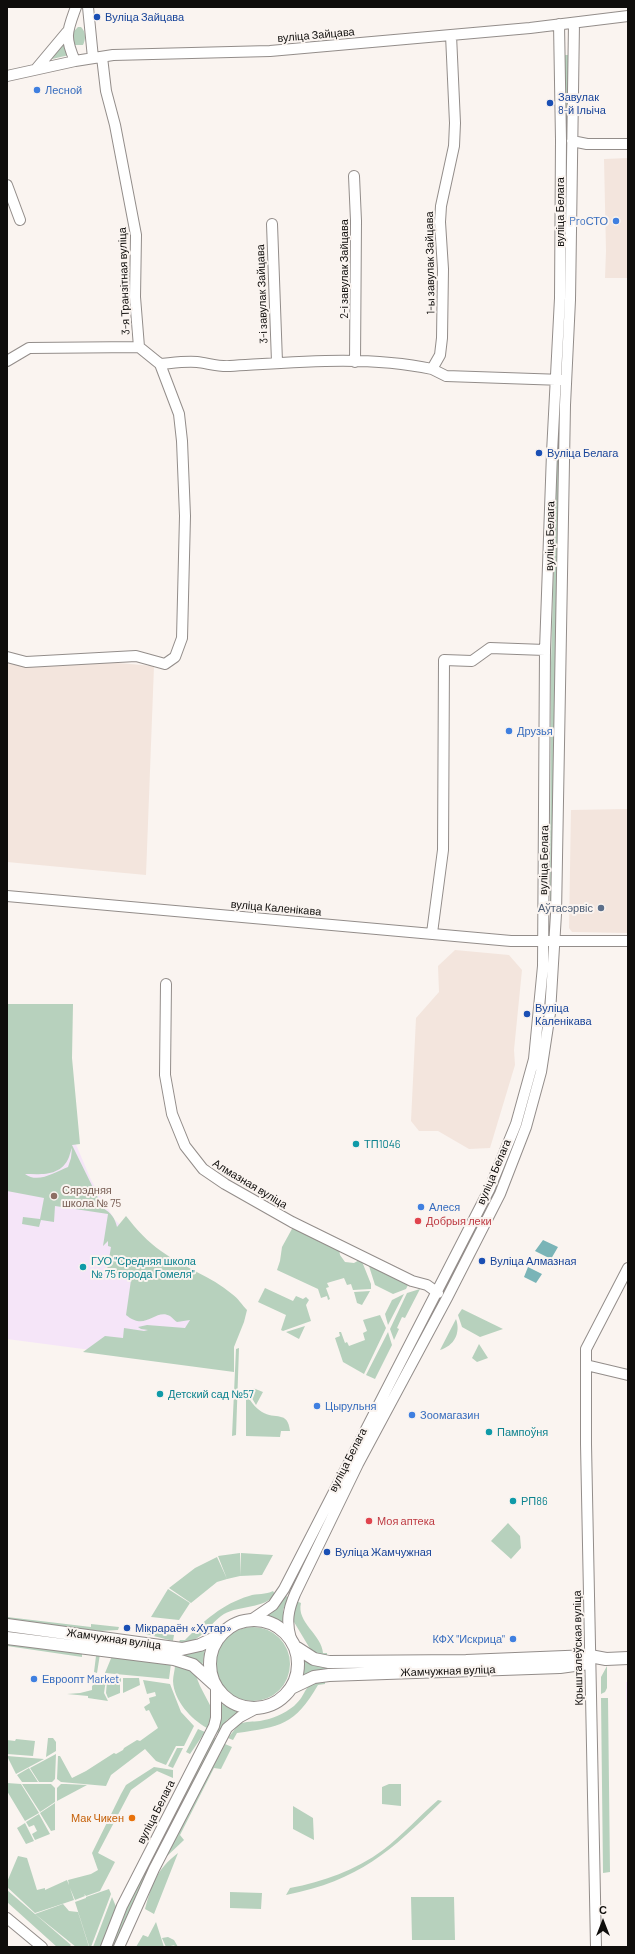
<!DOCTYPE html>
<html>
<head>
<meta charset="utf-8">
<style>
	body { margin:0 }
	#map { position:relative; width:635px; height:1954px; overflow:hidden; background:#faf4f0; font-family:Barlow,sans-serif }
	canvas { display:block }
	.frame { position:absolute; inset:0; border:8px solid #0f0d0b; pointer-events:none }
	.north { position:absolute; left:583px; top:1902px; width:40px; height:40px; -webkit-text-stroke:3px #faf4f0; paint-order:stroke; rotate:0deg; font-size:11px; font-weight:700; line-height:16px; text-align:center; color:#0f0d0b }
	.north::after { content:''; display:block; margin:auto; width:14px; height:18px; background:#0f0d0b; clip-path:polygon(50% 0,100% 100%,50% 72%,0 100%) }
</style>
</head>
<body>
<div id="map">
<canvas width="635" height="1954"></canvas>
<div class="frame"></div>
<div class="north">С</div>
</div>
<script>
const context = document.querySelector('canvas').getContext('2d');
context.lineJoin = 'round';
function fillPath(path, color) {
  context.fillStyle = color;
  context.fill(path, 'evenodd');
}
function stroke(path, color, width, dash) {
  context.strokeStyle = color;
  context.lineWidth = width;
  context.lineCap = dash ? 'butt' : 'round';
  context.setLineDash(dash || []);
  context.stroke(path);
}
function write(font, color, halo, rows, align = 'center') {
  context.font = font + ' Barlow,sans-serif';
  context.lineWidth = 4;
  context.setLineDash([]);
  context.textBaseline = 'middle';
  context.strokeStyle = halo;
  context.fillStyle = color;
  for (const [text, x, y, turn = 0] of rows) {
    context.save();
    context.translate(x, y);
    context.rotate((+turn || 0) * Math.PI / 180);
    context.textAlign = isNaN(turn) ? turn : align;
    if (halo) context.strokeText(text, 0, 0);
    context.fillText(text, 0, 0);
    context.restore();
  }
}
fillPath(new Path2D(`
	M628,158V278H605L606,251L604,159Z
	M94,661L154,666L146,875L7,862V664L53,665Z
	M628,809V933L572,932L569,928L571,810Z
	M455,950L509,955L522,970L514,1050L515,1065L490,1148L469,1149L438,1131H419L411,1121L416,1018L439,992L438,966Z`), '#f3e5dd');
fillPath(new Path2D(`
	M7,1011L75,1142L91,1180L110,1212L115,1220L155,1256L228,1368L7,1339Z
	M626,1682H628V1810Z`), '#f5e5f8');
fillPath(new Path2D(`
	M78,27H81C86,32 86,39 83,45H75L73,43L72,33Z
	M63,42L65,50L69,55L48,60Z
	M565,55H570L565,358H562Z
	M558,407H563L553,911H550L551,663Z
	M548,969H551L539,1076L500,1186L447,1293L443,1291C480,1218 522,1143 538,1062C544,1032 545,1000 548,969Z
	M7,1004H73L72,1058L80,1144L72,1145L103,1208C111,1213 115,1218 117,1227L126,1216C136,1229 148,1242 161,1251C184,1268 211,1276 232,1294C238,1298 242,1305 247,1310L244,1322L234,1347V1372L83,1352L105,1336L123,1338L124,1328L144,1331L148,1330L141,1329L138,1327L147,1325L185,1328L190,1320L177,1322C175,1321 173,1318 170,1316C155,1308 146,1332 126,1315L131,1280L106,1276L111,1247L108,1246V1241L103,1246L108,1214L55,1206L54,1222L41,1220L39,1227L22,1224L23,1217L40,1219L44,1198L7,1191ZM72,1148L71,1158L68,1167C55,1172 38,1184 25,1174C41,1174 61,1177 69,1157C70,1154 71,1150 72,1148Z
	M293,1227L339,1249L340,1255L345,1262L354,1263L361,1259L371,1284V1289L353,1290L351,1284L347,1285L344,1278L327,1283L329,1287L326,1288L330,1299L328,1300L327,1296L321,1298L318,1289L277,1270L280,1261L282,1247Z
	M368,1263L409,1283L406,1289L393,1294L375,1285Z
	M265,1288L293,1301L296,1296L303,1299L306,1297L309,1300L306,1305L311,1321L283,1331L281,1330L286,1315L258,1302Z
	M420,1289L405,1318L402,1317L397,1328L399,1329L394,1340L390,1329L407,1293Z
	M370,1291L362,1305L357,1303L354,1292Z
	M404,1294L388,1325L385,1314L392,1300Z
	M462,1309L503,1329L480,1337L462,1327L458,1315Z
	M380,1315L386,1328L364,1374L343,1362L335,1338L340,1336L339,1332H341L345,1343L347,1342L349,1346L365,1340L363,1333L367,1331L363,1320Z
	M456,1319C461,1333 454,1346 440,1350Z
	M305,1326L299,1339L286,1332Z
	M388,1332L392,1345L375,1379L366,1375Z
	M479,1344L488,1358L477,1362L472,1358Z
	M239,1348L236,1435L232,1436L236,1349Z
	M253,1388L263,1392L256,1405L247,1390Z
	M246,1394C251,1401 254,1407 262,1412C275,1420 288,1410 290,1431H281L280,1437L246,1436Z
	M508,1523L520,1536L521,1548L511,1559L491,1541Z
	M240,1553V1576L227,1579L218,1556Z
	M241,1553L273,1555L262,1575L240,1576Z
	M217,1557L227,1579L217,1582L191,1603L169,1588L195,1568Z
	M168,1589L190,1603L179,1620L151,1617Z
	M273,1591L275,1594C265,1609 240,1605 224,1614C207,1625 202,1644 179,1642L180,1640H185C204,1621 222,1604 249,1596C257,1593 266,1595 273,1591Z
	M285,1596L289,1597L283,1610L284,1624L266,1616L278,1608Z
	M296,1601L301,1603C296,1622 322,1635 323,1653H327V1657L312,1652L294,1622L292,1616Z
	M7,1617L91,1627V1624L119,1627L118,1630L99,1631L7,1619Z
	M216 1664a37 37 0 1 1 74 0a37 37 0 1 1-74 0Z
	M146,1632L174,1635L173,1641L146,1634Z
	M7,1643L100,1654L97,1673L94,1672L96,1656L82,1654V1657L7,1646Z
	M205,1648L202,1668L177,1655Z
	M112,1656L171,1664L169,1679L105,1673Z
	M303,1657L326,1665V1670H316L301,1678Z
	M175,1665L194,1671L200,1686L212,1709L211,1721L207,1728C191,1719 174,1701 173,1681C173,1676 175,1670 175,1665Z
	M607,1666V1688L605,1692L601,1694V1677Z
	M102,1677L121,1678V1682L106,1680L104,1693L108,1701L88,1698V1696L67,1694L80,1693L92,1690V1686Z
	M123,1678H139L140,1685L123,1693Z
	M143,1680L170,1684L181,1712L194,1726L184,1746H176L166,1765L156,1761L145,1749L111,1775L106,1786L61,1782L57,1779L58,1756H60L72,1778L86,1771L114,1753L116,1754L123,1750L124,1748L137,1740L140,1741L158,1728L149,1710L146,1711L144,1707L150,1703L149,1698L156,1696L155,1692L147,1694Z
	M325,1680V1684L318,1685C295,1725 280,1727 237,1733L233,1740L228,1738L239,1724C246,1721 253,1722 260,1721C272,1719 284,1714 294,1706C309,1693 300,1685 325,1680Z
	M107,1681L120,1682V1693L108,1698L106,1693Z
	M601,1698H608L610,1872L603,1873Z
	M220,1703L239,1713L227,1720L219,1733L216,1732L221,1716Z
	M198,1729L205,1732L190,1754L186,1752Z
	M213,1737L216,1739L137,1893L115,1947H111L134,1892Z
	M48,1738H53L56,1742V1751L46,1757Z
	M16,1739L35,1741L33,1756L7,1754V1740L15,1741Z
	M225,1744L232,1747L221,1769L214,1768L180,1835L184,1840L165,1858Z
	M177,1748H183L173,1768L168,1766Z
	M56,1754L55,1779L52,1782H39L30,1768Z
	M7,1756L44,1759L16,1774Z
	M154,1767L173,1770V1778L157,1771L131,1790L98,1853L115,1862L100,1891L86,1896L84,1894L85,1896L75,1900L70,1888L74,1900L35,1913L7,1887V1882L18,1856L27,1858L37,1890L45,1888V1890L67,1880L69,1885L68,1880L91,1874L98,1870L92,1853L121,1794L126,1785Z
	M29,1768L38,1782H22L17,1775Z
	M7,1783L21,1784L39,1813L25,1821L7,1791Z
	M22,1784H51L55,1788V1802L40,1812Z
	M61,1784H66L70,1792L66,1784L87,1785L57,1801V1788Z
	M389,1784H401V1806L382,1804V1787Z
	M438,1800L442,1801C390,1852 360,1880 286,1895L290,1888C323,1882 356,1870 383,1850C403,1835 419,1816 438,1800Z
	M55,1803V1830L51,1831L40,1813Z
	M293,1806L313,1818L314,1840L293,1829Z
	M39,1814L50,1834L35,1840L32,1834L37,1831L34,1825L29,1827L26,1822Z
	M25,1823L34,1841L26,1844L17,1828Z
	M178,1853L154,1914L145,1909C152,1884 156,1870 178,1853Z
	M109,1889L111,1894L91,1947L89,1946L75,1902L86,1898V1903V1897Z
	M7,1890L71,1945L69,1947H57L7,1902Z
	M230,1892L262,1893L261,1909L230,1908Z
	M112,1897L117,1909L102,1947H93Z
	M411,1897H454L455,1940H412Z
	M63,1904L69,1911L78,1912L89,1947H76L35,1914Z
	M156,1922L164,1947H136L143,1935L148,1937Z
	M168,1937L174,1940L178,1947H172L175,1945L166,1947L162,1938Z`), '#b7d1bd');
fillPath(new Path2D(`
	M543,1240L558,1247L551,1259L535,1251Z
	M528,1267L542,1274L536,1283L524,1277Z`), '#7ab4b7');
const minor = new Path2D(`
	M88,7L93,58
	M75,61C64,36 67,32 76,7
	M36,69L67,32
	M7,76L75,61L113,55L270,51L530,28L628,16
	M572,141L587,144H628
	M354,176L356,221L355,362
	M7,185L20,220
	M272,224L277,362
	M7,361L29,348L139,347
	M160,364C172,363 185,361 197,362C207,363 219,367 230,366C296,362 367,355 432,369L440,355L442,338L443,269L440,222L441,206L454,146L455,123L451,35
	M432,369L446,376L563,380
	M7,657L26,662L136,656L165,664L175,657L182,638L185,516L182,441L179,414L160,364L139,347L135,297L136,235L115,125L106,91L102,57
	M7,896L511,941H628
	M432,933L443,850L444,660L472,661L490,648L545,650
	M166,984L165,1075L172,1114L185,1146L203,1169L225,1184L292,1222L412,1281L427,1285L438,1293
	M586,1365L628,1375
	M251,1620L273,1605L284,1589L489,1190L516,1124L534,1059L543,966L545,650L552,453L560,298L561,140L559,24
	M291,1639C286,1622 288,1610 295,1594L358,1464L447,1298L500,1194L526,1127L541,1072L550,1013L556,914L565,405L570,300L574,23
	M7,1918L42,1947
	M106,1947L122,1906L214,1726L216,1718V1686
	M119,1947L154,1869L227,1728L240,1717L257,1708
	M596,1947L586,1444V1349L628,1268`);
const major = new Path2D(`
	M210 1664a44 44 0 1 1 88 0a44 44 0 1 1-88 0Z
	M7,1625L182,1649L200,1645L219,1636
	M7,1638L174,1659L193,1665L214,1684
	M297,1648L314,1659L329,1662L466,1661L590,1656L606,1659L628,1658
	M291,1688L314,1677L329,1675L560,1667L589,1663`);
stroke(minor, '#938d8a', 12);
stroke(major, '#938d8a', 14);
stroke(minor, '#fff', 10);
stroke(major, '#fff', 12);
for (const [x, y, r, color] of [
	[97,17,4,"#1a4fb4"],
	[37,90,4,"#3f7fe0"],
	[550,103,4,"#1a4fb4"],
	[616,221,4,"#3f7fe0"],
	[539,453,4,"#1a4fb4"],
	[509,731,4,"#3f7fe0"],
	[601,908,4,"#5c6f8a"],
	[527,1014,4,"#1a4fb4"],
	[356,1144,4,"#0f9aa8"],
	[54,1196,4,"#8d6e63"],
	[421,1207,4,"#3f7fe0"],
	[418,1221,4,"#e0444e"],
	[482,1261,4,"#1a4fb4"],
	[83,1267,4,"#0f9aa8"],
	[160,1394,4,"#0f9aa8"],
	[317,1406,4,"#3f7fe0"],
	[412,1415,4,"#3f7fe0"],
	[489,1432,4,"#0f9aa8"],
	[513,1501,4,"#0f9aa8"],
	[369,1521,4,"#e0444e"],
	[327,1552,4,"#1a4fb4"],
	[127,1628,4,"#1a4fb4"],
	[513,1639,4,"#3f7fe0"],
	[34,1679,4,"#3f7fe0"],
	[132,1818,4,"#e8710a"]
]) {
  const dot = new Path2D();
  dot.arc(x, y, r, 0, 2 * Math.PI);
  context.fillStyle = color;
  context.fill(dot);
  stroke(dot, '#faf4f0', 1.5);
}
write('11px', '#164399', '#faf4f0', [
	["Вуліца Зайцава",105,17],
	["Завулак",558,97],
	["8-й Ільіча",558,110],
	["Вуліца Белага",547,453],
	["Вуліца",535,1008],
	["Каленікава",535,1021],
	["Вуліца Алмазная",490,1261],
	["Вуліца Жамчужная",335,1552],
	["Мікрараён «Хутар»",135,1628]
], 'left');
write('11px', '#0f0d0b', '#faf4f0', [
	["вуліца Зайцава",316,35,-5],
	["вуліца Белага",560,212,-90],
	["1-ы завулак Зайцава",430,263,-91],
	["2-і завулак Зайцава",344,269,-90],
	["3-я Транзітная вуліца",124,281,-92],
	["3-і завулак Зайцава",262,294,-92],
	["вуліца Белага",550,536,-89],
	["вуліца Белага",544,860,-89],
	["вуліца Каленікава",276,908,5],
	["вуліца Белага",494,1172,-67],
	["Алмазная вуліца",250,1184,31],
	["вуліца Белага",348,1460,-63],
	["Жамчужная вуліца",114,1639,8],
	["Крышталеўская вуліца",578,1648,-91],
	["Жамчужная вуліца",448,1671,-2],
	["вуліца Белага",156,1812,-63]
]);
write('11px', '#366cbe', '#faf4f0', [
	["Лесной",45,90],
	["ProСТО",608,221,"right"],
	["Друзья",517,731],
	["Алеся",429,1207],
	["Цырульня",325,1406],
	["Зоомагазин",420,1415],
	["КФХ \"Искрица\"",505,1639,"right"],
	["Евроопт Market",42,1679]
], 'left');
write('11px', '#4e5e75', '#faf4f0', [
	["Аўтасэрвіс",593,908]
], 'right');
write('11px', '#0d838f', '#faf4f0', [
	["ТП1046",364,1144],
	["ГУО \"Средняя школа",91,1261],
	["№ 75 города Гомеля\"",91,1274],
	["Детский сад №57",168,1394],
	["Пампоўня",497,1432],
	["РП86",521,1501]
], 'left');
write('11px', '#785e54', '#faf4f0', [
	["Сярэдняя",62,1190],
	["школа № 75",62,1203]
], 'left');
write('11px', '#be3a42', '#faf4f0', [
	["Добрыя леки",426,1221],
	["Моя аптека",377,1521]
], 'left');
write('11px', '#c56008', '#faf4f0', [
	["Мак Чикен",124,1818]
], 'right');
</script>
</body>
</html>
